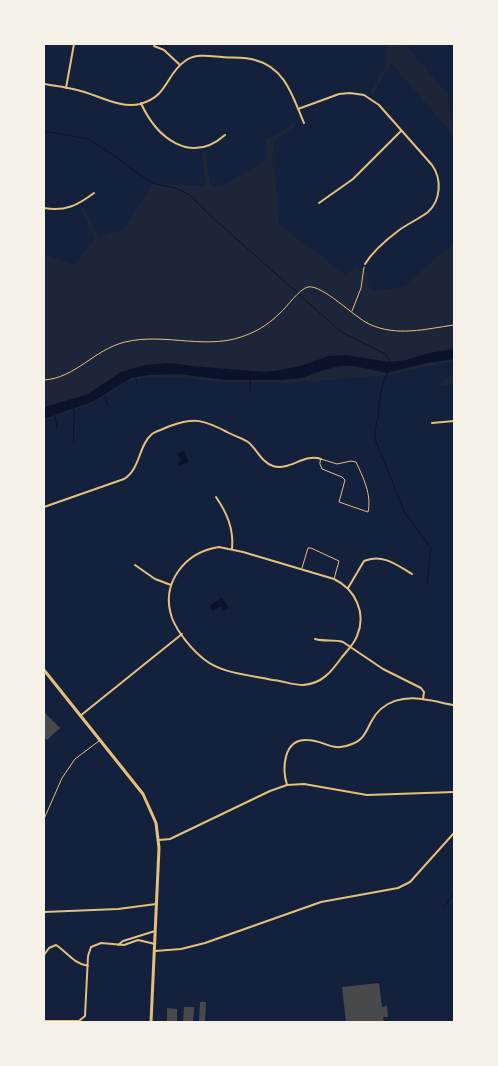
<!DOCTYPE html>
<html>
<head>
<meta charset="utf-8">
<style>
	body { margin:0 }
	#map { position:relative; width:498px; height:1066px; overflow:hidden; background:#14213d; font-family:Arial,sans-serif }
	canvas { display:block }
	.frame { position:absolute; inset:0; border:45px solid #f6f1e7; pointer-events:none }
</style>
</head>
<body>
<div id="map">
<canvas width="498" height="1066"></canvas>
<div class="frame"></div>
</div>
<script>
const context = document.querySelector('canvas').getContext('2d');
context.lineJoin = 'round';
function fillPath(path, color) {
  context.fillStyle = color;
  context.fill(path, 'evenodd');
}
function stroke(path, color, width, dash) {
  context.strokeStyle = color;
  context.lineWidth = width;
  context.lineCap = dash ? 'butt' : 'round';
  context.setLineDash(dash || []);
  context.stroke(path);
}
fillPath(new Path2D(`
	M387,44H405L448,95L450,118L454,126V136L391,63L373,94L371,92L385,67Z
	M294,123L295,127L273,141L279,225L345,274L357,267L361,271L367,272L372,289L379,291L404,286L454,243V361L381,376L292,383H232L173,377H149L127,381L110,394L89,405L44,421V254L74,264L95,239L80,209L83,207L98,237L124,229L153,184L205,186L202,152H206L210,186L220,187L267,160L266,140Z
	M454,373V384L436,387Z`), '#1d2539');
fillPath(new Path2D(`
	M454,349V359L426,363L387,373L354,366H340L324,370L302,378L281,380H225L180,374L148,375L131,378L92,402L44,419V407L86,395L121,372L145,365L171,363L192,366L265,372L280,370L304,365L328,356L345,355L390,362L406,360L429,353Z
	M184,451L189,462L179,466L178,462L181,460L177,454Z
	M222,598L229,608L224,611L221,606L213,611L209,606Z`), '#0b132b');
stroke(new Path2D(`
	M44,131L88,139L112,154L137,173L155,184L176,188L191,196L212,217L338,329L343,333L385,354L390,362
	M388,372C380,385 380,401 378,415C377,424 374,431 375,439L405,513L431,548L427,583
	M135,376L138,385
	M250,392V380
	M105,395L108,406
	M73,407C76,420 72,431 74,443
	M54,414L57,425L56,430
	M444,907L454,893`), '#0b132b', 1);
fillPath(new Path2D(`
	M44,712L60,728L47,740L44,737Z
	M379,983L382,1007L387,1006L388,1017H383L384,1022H346L342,987Z
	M200,1002H206L205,1022H199Z
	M184,1007H194L193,1022H183Z
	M167,1008L177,1009V1022H167Z`), '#48494c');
stroke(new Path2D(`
	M352,311L361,288L364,267
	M44,380C76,378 93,350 125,342C166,332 209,352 249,334C261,329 271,322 280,313C287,307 299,289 308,287C322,284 354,317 369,324C397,337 425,329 454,325`), '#e5c07b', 1);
stroke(new Path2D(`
	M321,459L337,464L351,461L356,462C363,477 372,495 368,512L339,502L345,480L342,477L322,469L320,464Z
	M302,568L308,548H311L339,561L334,579
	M44,819L62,778L75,759L99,741`), '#e5c07b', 1);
stroke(new Path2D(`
	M154,46L164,50L180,65
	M44,84C55,86 66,87 77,90C96,94 120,109 140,104C169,96 165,75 185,61C196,53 209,56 222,57C233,58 245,57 255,60C286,68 293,98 304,123
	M66,88L74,44
	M141,103C156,138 191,165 225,135
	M298,109L339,94L350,93L364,95L379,105L432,165C442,179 441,200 428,212C419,219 407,224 398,231C386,240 373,251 365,264
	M319,203L353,179L401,131
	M44,208C65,212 78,205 94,193
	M432,423L454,421
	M216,497C227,513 234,529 232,549
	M44,507L124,479C141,468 138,446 152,434C158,430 164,429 170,426C195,417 204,420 227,432C234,436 242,438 248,442C257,449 261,462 273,466C290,471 304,453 321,459
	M219,547L243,552L334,579C355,589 367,613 357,636C354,644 347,651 342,657C332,671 322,684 303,685C293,685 283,681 273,680C251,675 223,674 205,660C192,650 178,633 172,618C160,583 185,552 219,547Z
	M135,565L155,579L171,585
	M348,588L364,561C382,553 397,565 412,574
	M315,639C326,642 333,639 343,642L383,669L421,688L424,692L423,699
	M80,716L182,634
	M287,785C282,769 283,739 307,740C325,740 332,753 352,744C363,740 366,732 371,722C382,700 405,695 428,700C437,701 445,704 454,705
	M159,840L170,839L270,791L287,785L304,784L367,795L454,792
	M44,912L118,909L156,904
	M118,945L123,941L155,931
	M155,951L181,949L205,943L321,902L398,888L410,882L454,833
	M44,955L49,948L56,945C68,953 73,963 88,966
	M44,1021H79L85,1016L88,956L91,947L101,943L124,945L138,940L155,944`), '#e5c07b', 2);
stroke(new Path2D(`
	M44,670L143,794L156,823L159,848L151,1022`), '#e5c07b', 3);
</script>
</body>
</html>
